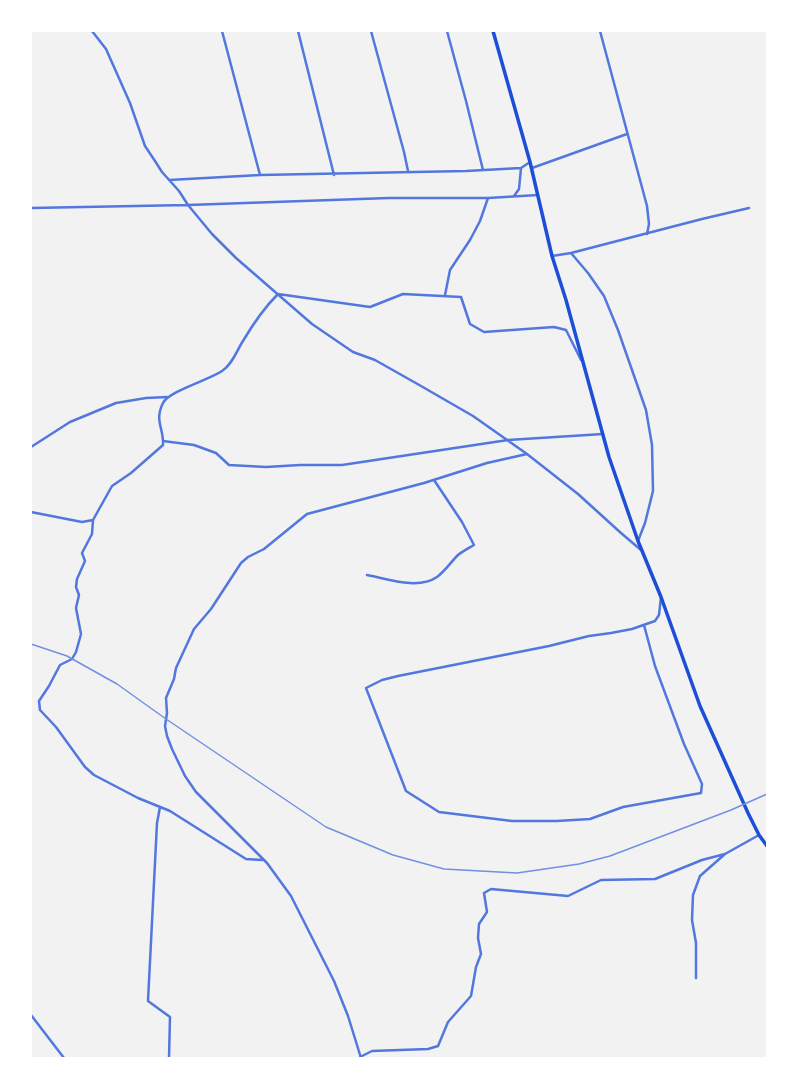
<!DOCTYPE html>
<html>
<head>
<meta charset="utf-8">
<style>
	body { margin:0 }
	#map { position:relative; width:798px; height:1089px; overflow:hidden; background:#f2f2f2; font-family:Merriweather,serif }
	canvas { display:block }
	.frame { position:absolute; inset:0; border:32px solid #fff; pointer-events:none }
</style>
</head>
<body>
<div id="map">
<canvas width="798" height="1089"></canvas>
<div class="frame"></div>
</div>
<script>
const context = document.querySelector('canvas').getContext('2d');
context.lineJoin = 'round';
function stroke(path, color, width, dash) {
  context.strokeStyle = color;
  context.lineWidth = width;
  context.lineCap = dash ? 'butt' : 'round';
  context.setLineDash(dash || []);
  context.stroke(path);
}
stroke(new Path2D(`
	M92,31L106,49L130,103L145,146L155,161L162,172L179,191L188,205L212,234L236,258L312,324L353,352L375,360L421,386L473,416L527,454L578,494L621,533L641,550
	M222,31L260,175
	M298,31L334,175
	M371,31L404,152L408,171
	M447,31L466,101L483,170
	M600,31L647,206L649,224L647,234
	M532,168L627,134
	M169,180L260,175L466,171L521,168L530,162
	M514,196L519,189L521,168
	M31,208L188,205L389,198H488L538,195
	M571,253L588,273L604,296L618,330L646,410L652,445L653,491L645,523L638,541
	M552,256L571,253L702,219L749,208
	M445,295L450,270L470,240L480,221L488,198
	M163,441L194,445L216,453L229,465L266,467L300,465H342L508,440L603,434
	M31,447L70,422L116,403L146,398L167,397
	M31,512L82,522L93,520L112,486L131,473L163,445C164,428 154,421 163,403C169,391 209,380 222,371C232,365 237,350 243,341C253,324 264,308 278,294L370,307L403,294L461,297L470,324L484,332L554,327L566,330L581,360
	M93,520L92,534L82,553L85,561L77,579L76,587L79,595L76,608L81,634L76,652L72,659L60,665L49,686L39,701L40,710L56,727L85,767L94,775L138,798L170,811L246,859L262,860
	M367,575C388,579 418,590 437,577C445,571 451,562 458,555C463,551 469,548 474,545L462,522L434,480
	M644,625L655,666L684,744L702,784L701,793L623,807L590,819L557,821H512L439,812L406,791L366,688L382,680L398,676L549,646L589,636L611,633L632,629L655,621L659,615L661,597
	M160,807L157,823L148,1001L170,1017L169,1058
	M696,978V943L692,920L693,895L700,876L725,854
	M31,1015L64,1058
	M360,1057L372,1051L428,1049L438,1046L448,1022L471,996L476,967L481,954L478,938L479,924L487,912L484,893L491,889L568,896L601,880L655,879L702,860L725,854L759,835
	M361,1058L348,1016L334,981L291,896L267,863L196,792L185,776L172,749L167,736L165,726L167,713L166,698L174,679L176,668L194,629L211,609L241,563L248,557L264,549L307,514L424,483L487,463L527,454`), '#5277de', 2.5);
stroke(new Path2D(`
	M493,31L530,162L552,256L566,300L609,457L638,541L661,597L700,706L748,813L759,835L767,846`), '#1d4ed8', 3.5);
stroke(new Path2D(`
	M31,644L67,656L117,684L166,719L326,827L393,855L444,869L517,873L579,864L610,856L731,810L767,794`), '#7290e2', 1.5);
</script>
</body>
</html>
